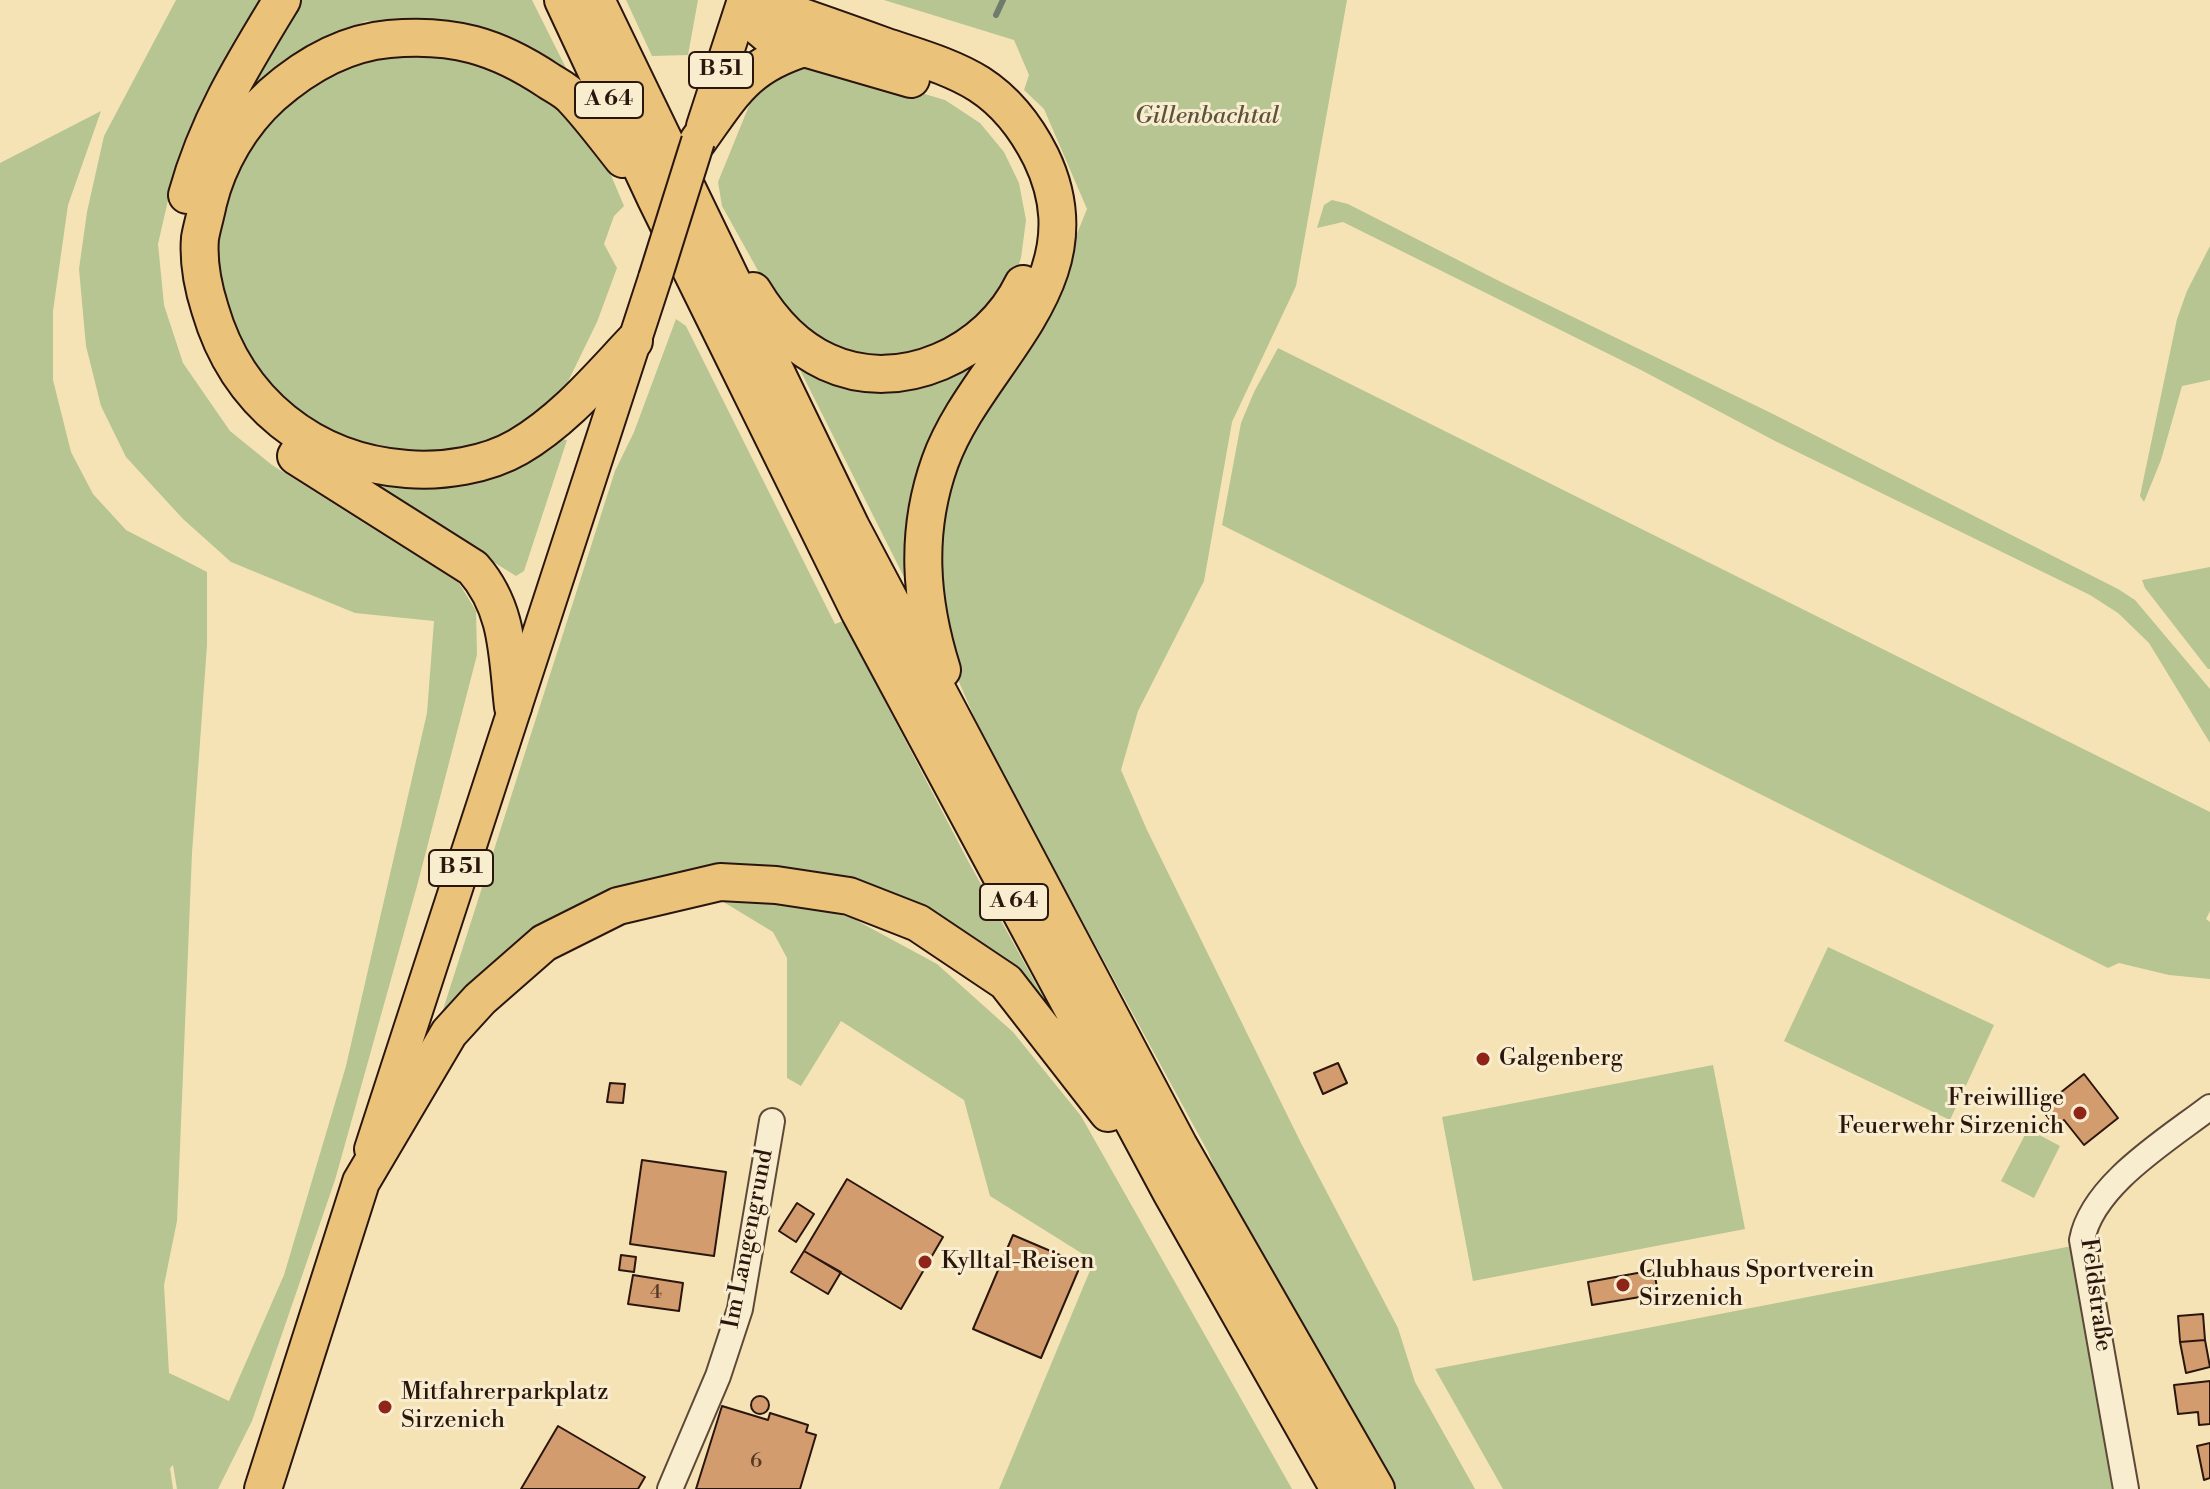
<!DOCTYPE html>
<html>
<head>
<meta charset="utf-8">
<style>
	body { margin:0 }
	canvas { display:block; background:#f5e3b5 }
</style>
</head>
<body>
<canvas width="2210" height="1489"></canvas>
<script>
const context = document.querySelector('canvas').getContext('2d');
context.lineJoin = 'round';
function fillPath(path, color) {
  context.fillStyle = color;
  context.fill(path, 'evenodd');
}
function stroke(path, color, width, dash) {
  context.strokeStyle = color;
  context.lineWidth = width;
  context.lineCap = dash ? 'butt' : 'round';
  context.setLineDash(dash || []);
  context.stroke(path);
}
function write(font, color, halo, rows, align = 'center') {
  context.font = font + ' "Libre Bodoni",serif';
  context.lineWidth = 6;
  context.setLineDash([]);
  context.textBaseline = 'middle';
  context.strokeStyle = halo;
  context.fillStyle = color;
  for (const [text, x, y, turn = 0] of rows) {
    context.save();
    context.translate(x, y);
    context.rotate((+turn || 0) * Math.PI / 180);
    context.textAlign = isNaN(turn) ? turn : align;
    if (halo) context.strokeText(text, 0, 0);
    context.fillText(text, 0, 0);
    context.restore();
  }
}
fillPath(new Path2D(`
	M176,0H260L198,120L174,174L158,244L164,305L183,363L230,431L272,465L459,583L476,611L477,655L417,886L335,1180L252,1421L218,1489H177L173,1465L170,1468L173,1489H0V163L101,111L68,205L53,311V380L71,452L93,494L126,530L207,572V645L192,853L177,1221L164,1285L169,1373L229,1401L284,1275L346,1066L427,713L434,621L355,613L231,562L183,519L126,457L101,406L86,346L79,269L87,212L104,136Z
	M299,0H532L567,70L539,52L506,36L473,26L424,20L366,21L315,44L250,98L241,93Z
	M626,0H698L688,55L652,56Z
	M884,0H1347L1296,286L1232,422L1204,581L1138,711L1121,770L1147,830L1301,1143L1398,1328L1415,1382L1475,1489H1393L1224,1192L1208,1152L985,742L949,659L932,600L941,488L972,422L1037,332L1087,209L1044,109L1024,90L1029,75L1014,40Z
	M430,46L547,89L608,168L624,206L614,216L604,244L617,268L597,322L559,400L539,416L497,439L474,446L451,451L403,452L356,442L313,421L293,407L260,372L236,331L227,308L219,261V236L228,189L261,125L336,65Z
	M812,61L945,100L980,123L1004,152L1019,183L1026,220L1021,258L1009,293L987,324L914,362L834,354L776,303L722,206L718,182L755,91L763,79Z
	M1332,200L1348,204L1503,283L1773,414L2118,589L2135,600L2210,689V743L2149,643L2118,613L2090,595L1775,441L1641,370L1343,222L1317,228L1324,205Z
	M2210,246V380L2182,386L2161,460L2144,502L2140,496L2177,319L2187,291Z
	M676,319L686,326L835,624L843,621L967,859L1052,1013L954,929L702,873L440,1019L615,471L634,432Z
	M998,335L910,589L793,356L837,374Z
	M1278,348L2210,812V911L2206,919L2210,922V979L2169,975L2119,963L2108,968L1222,525L1241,423L1254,392Z
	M561,439L567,440L524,571L516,576L363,481L539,454Z
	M2210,567V669H2208L2145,588L2142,580Z
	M717,898L788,901L852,918L937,964L1013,1032L1081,1116L1292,1489H999L1094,1261L990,1196L964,1100L841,1021L801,1086L787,1078V958L773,932Z
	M1828,947L1994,1025L1950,1120L1784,1041Z
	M1713,1065L1745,1229L1473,1281L1442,1117Z
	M2028,1129L2060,1146L2034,1198L2001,1181Z
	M2072,1246L2112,1489H1503L1435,1369Z`), '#b6c592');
stroke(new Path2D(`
	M996,15L1003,0`), '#6f7b6c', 6);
const building = new Path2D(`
	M1338,1063L1347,1083L1323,1094L1314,1073Z
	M2084,1074L2118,1118L2084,1145L2064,1120L2055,1127L2041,1108Z
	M610,1083L625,1084L623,1103L607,1102Z
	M642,1160L726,1172L714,1256L630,1244Z
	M847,1179L943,1237L901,1309L804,1251Z
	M797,1203L814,1214L796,1242L779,1231Z
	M1013,1235L1081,1264L1041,1358L973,1329Z
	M804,1251L841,1272L828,1294L791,1272Z
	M621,1255L636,1257L634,1272L619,1270Z
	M1654,1270L1658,1294L1592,1305L1588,1282Z
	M633,1275L683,1283L679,1311L628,1304Z
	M2203,1314L2205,1340L2180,1342L2178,1316Z
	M2205,1340L2210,1367L2186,1373L2180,1342Z
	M2210,1381V1424L2199,1425L2198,1412L2178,1414L2174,1385Z
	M751 1405a9 9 0 1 1 18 0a9 9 0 1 1-18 0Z
	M722,1406L768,1420L770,1413L808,1425L806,1432L816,1435L800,1489H696Z
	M558,1426L645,1477L638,1489H521Z
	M2210,1443V1478L2204,1480L2197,1446Z`);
fillPath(building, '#d39c6f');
stroke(building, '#2b160e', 2);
const minor = new Path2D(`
	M670,1489L718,1376L740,1309L772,1121
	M2126,1489L2082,1240C2092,1185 2167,1140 2210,1107`);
const major = new Path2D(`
	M703,126L744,0
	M371,1149L655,278`);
const highway = new Path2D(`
	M563,0L656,199L859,611L1171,1192L1339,1489
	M596,0L851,527L1179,1146L1376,1489
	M745,0L754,23L773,39L911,79
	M753,0C797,15 840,30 884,46C916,57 950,66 979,84C1007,102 1026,127 1041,157C1102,283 977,359 940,462C915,532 920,600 942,670
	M698,141C732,94 745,66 804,48
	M623,159C607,139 591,117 573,98C567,91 557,86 549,81C497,46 452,33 389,39C344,43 305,66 272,95C241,123 218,162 208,203C206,214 202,226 200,238C198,262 203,287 210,309C237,402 312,462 407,469C443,472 487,465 518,447C564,420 598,379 634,341
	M187,195C207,122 243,64 282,0
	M753,291C771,321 794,347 827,362C900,396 990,353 1023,284
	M296,456L473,568C509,609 507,655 513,707
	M263,1489L361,1182L449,1033L480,999L544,943L618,906L720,882L776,885L849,896L918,923L1006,982L1108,1113`);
stroke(minor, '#5e4938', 28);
stroke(major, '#2b160e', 36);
stroke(highway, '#2b160e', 40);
stroke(minor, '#f8edcf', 24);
stroke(major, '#eac27a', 32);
stroke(highway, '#eac27a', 36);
const majorBridge = new Path2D(`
	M655,278L698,141`);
stroke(majorBridge, '#2b160e', 36, []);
stroke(majorBridge, '#eac27a', 32);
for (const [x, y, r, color] of [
	[1483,1059,8,"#8f2418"],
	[2080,1113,8,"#8f2418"],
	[925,1262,8,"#8f2418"],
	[1623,1285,8,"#8f2418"],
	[385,1407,8,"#8f2418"]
]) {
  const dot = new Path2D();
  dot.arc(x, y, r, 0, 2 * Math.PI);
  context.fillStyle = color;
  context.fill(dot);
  stroke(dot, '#f8edcf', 3);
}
write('20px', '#553826', null, [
	["4",656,1293],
	["6",756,1462]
]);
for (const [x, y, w] of [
	[721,70,64],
	[609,100,68],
	[461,868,64],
	[1014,902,68]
]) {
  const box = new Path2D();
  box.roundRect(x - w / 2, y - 18, w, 36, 6);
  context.fillStyle = '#f8edcf';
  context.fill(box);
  stroke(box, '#2b160e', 2);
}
write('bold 22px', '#2b160e', null, [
	["B 51",721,70],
	["A 64",609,100],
	["B 51",461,868],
	["A 64",1014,902]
]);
write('italic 24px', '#5c533c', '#f8edcf', [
	["Gillenbachtal",1207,117]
]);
write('24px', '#2b160e', '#f8edcf', [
	["Galgenberg",1499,1059],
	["Freiwillige",2064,1099,"right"],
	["Feuerwehr Sirzenich",2064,1127,"right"],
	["Kylltal-Reisen",941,1262],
	["Clubhaus Sportverein",1639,1271],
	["Sirzenich",1639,1299],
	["Mitfahrerparkplatz",401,1393],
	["Sirzenich",401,1421]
], 'left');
write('24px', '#2b160e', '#f8edcf', [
	["Im Langengrund",749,1239,-79],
	["Feldstraße",2095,1295,82]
]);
</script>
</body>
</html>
